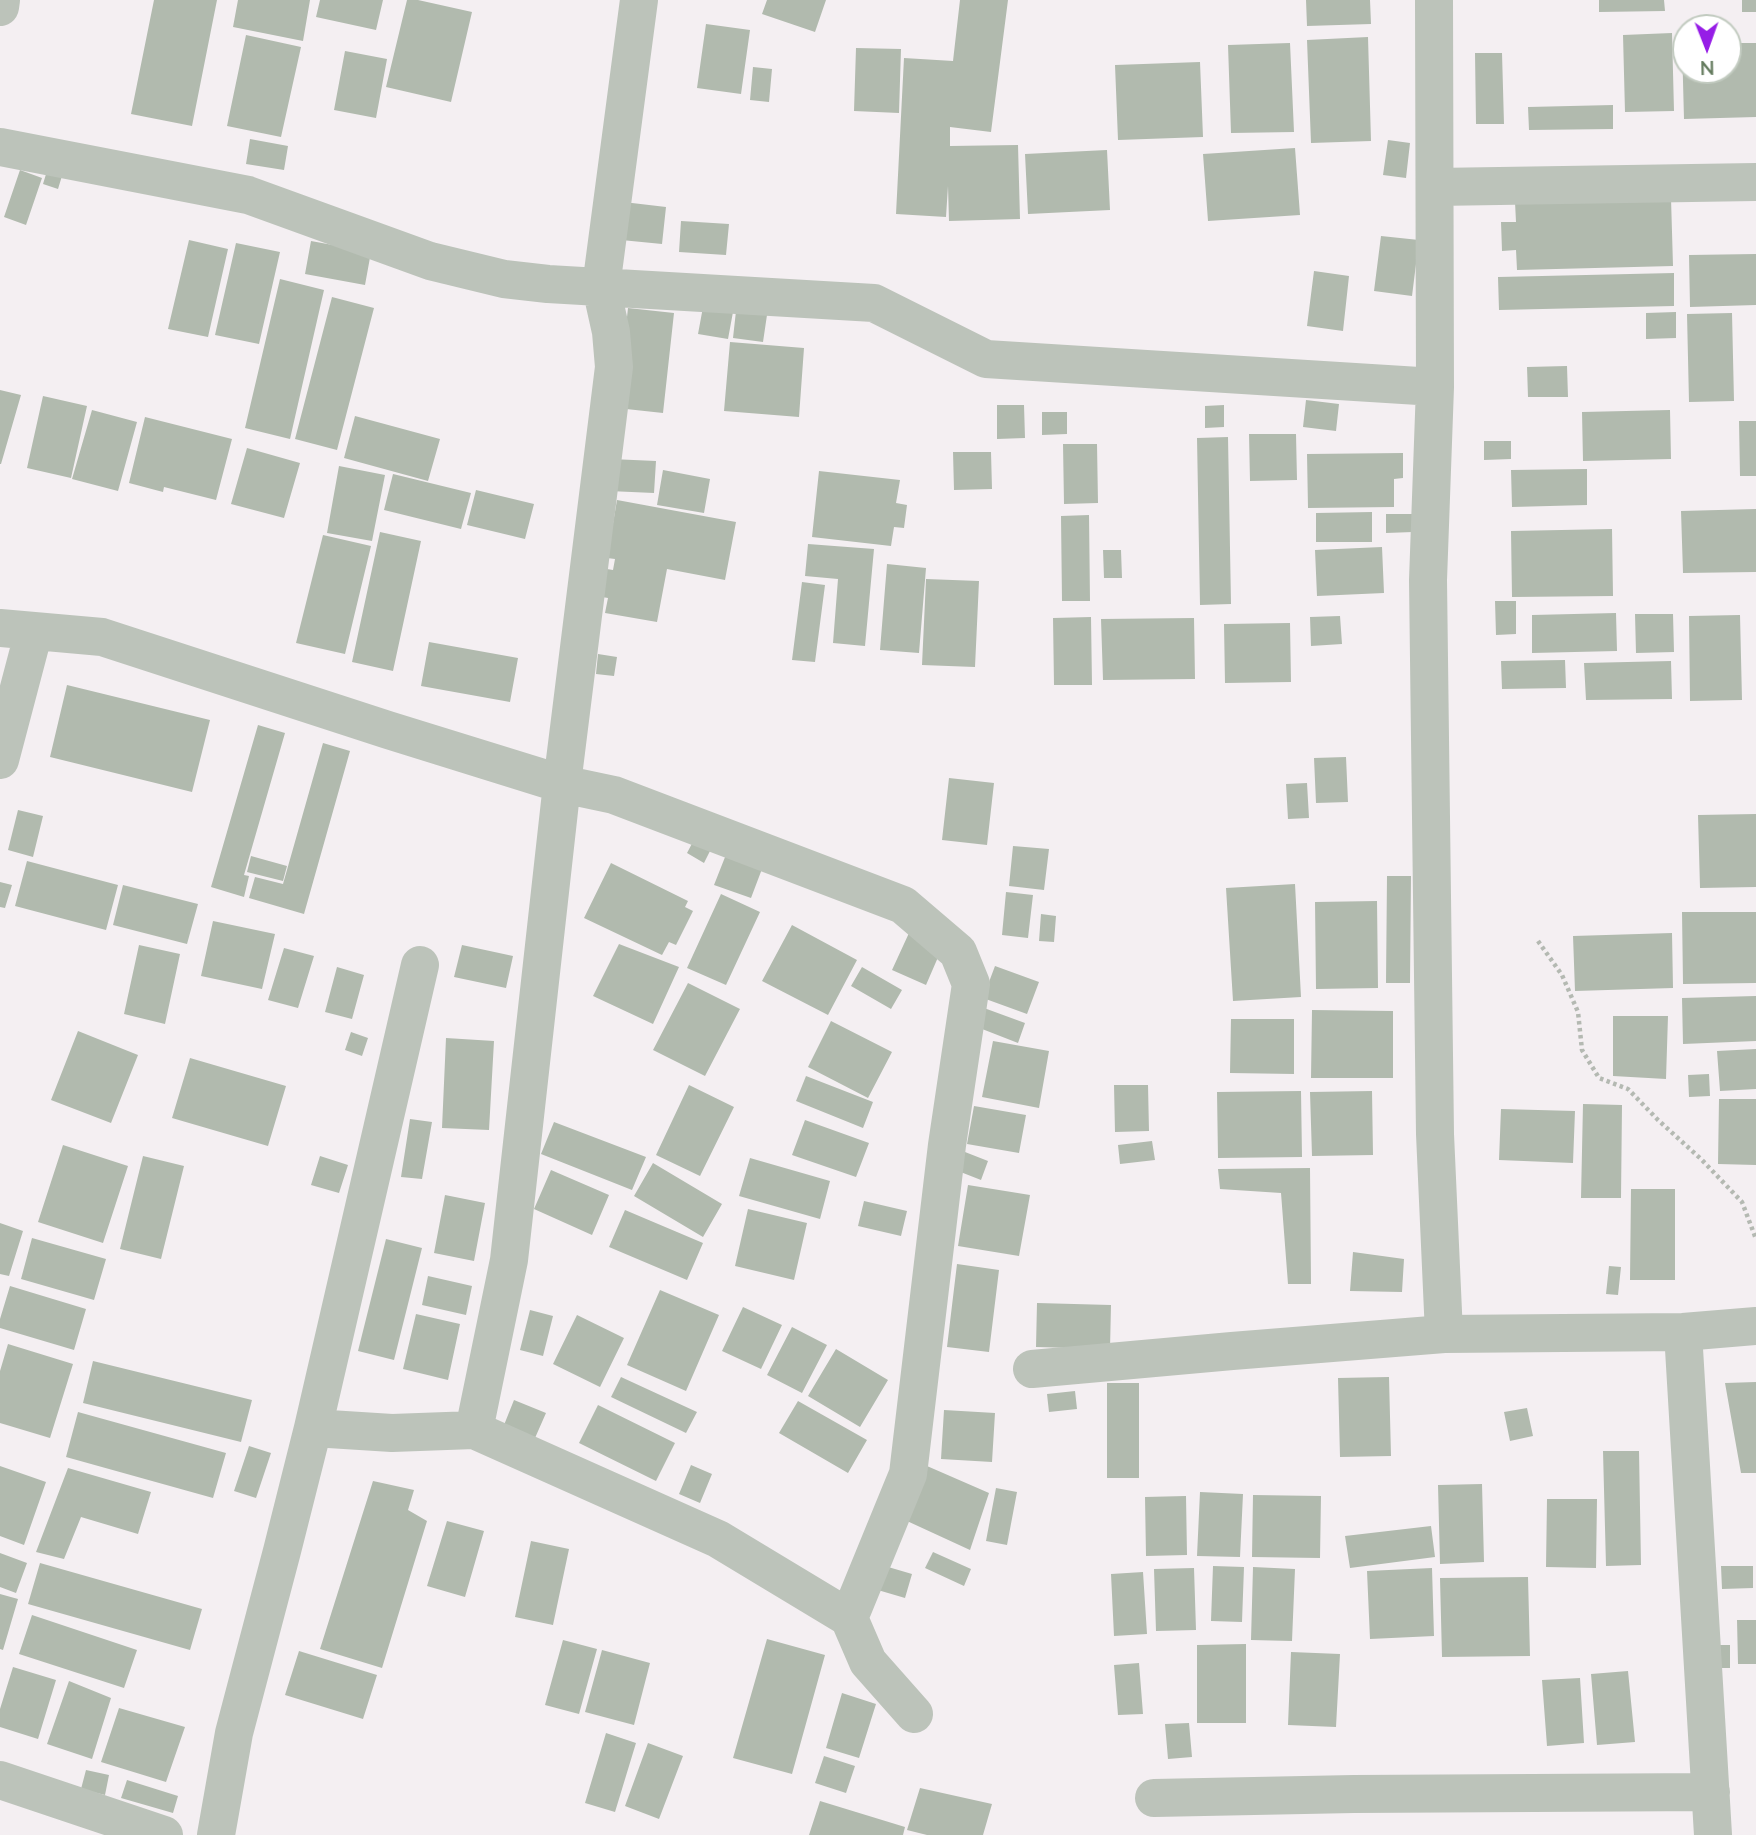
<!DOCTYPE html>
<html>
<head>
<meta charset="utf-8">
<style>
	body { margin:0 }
	#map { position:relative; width:1756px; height:1835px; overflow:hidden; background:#f4eff2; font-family:Lato,sans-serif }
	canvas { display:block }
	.north { position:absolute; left:1672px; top:14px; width:70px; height:70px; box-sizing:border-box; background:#fff; border:2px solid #c1cabf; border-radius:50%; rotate:179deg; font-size:19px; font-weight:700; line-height:28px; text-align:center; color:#647b5e }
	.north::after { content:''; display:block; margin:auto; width:24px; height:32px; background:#961de6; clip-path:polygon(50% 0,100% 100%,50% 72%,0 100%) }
</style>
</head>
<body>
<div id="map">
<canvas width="1756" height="1835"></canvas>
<div class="north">N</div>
</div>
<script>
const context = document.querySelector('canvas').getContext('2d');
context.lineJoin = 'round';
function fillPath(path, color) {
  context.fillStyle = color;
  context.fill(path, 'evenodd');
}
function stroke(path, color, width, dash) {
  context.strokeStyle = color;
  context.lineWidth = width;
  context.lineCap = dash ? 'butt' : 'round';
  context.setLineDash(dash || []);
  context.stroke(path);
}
fillPath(new Path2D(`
	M154,0H217L192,126L131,114Z
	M238,0H310L303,41L233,27Z
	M320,0H383L376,30L316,17Z
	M407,0H418L472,12L451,102L386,87Z
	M767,0H826L815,32L762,14Z
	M960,0H1008L991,132L950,127V146L1018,145L1020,219L949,221L948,186L946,217L896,214L904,58L953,61Z
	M1306,0H1370L1371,24L1307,26Z
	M1599,0H1664L1665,11L1599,12Z
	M1742,0H1756V12H1742Z
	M706,24L750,30L741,94L697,88Z
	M1672,33L1674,111L1625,112L1623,35Z
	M246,35L301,47L281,137L227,126Z
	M1368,37L1371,141L1311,143L1307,40Z
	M1290,43L1294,132L1231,133L1228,45Z
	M1728,43H1756V117L1684,119L1682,44H1686V70H1728Z
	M856,48L901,49L899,113L854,111Z
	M345,51L387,59L376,118L334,110Z
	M1475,53H1502L1504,124H1476Z
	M1200,62L1203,137L1118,140L1115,65Z
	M753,67L772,69L769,102L750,100Z
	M1613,105V129L1529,130L1528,107Z
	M250,139L288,146L284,170L246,164Z
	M1388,140L1410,143L1406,178L1383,175Z
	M1295,148L1300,215L1208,221L1203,154Z
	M1107,150L1110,210L1028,214L1025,154Z
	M50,161L65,166L58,189L43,184Z
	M20,170L42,178L26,225L4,217Z
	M1671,198L1673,266L1517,270L1516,250L1502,251L1501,222H1516L1515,202Z
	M615,201L666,207L662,244L611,239Z
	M681,221L729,224L726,255L679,252Z
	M1381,236L1419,240L1412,296L1374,291Z
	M189,240L228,249L208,337L168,329Z
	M311,241L371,252L365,285L305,274Z
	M236,243L280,252L259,344L215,335Z
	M1756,254V305L1690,307L1689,255Z
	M1314,271L1349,276L1343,331L1307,326Z
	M1674,273V306L1499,310L1498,277Z
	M280,279L324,290L290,439L245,428Z
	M332,297L374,308L337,450L295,439Z
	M703,307L733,312L728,339L698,334Z
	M628,308L674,313L663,413L617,408Z
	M736,311L767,315L763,342L733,338Z
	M1676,312V338L1646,339V313Z
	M1732,313L1734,401L1689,402L1687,314Z
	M730,342L804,348L799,417L724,411Z
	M1567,366L1568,397H1528L1527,367Z
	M0,390L21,395L1,464H0Z
	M43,396L87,406L71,478L27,468Z
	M1306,400L1339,404L1336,431L1303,427Z
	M997,405H1024L1025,438L997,439Z
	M1224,405V427L1205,428V406Z
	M92,410L137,422L118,491L72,479Z
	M1670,410L1671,459L1583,461L1582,412Z
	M1042,412H1067V434L1042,435Z
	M355,416L440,439L428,481L344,458Z
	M145,417L232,439L216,500L164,487L163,492L129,483Z
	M1739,421H1756V476H1740Z
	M1249,434H1296L1297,480L1250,481Z
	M1228,437L1231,604L1200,605L1197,438Z
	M1484,441H1511V459L1484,460Z
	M1063,444H1097L1098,503L1064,504Z
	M247,448L300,463L284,518L231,504Z
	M953,452H991L992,489L954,490Z
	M1403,453V478L1394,479V507L1308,508L1307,454Z
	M611,459L656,461L654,493L609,491Z
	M339,466L385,475L372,541L327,533Z
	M1587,469V505L1512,507L1511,470Z
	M663,470L710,479L704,513L657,505Z
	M819,471L900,480L896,503L907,505L904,528L894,527L891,546L812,537Z
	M393,474L471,493L461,529L384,510Z
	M476,490L534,504L525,539L467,525Z
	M617,500L736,522L725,580L667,569L657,622L605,613L608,598L602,597L607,569L613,570L615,559L607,558Z
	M1756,509V572L1683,573L1681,511Z
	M1372,512V542H1316V513Z
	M1386,514H1412L1413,532L1386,533Z
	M1089,515L1090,601H1062L1061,516Z
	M1612,529L1613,596L1512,597L1511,531Z
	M380,532L421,541L393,671L352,662Z
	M323,535L371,546L345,654L296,643Z
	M808,544L874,549L865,646L833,643L838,579L805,576Z
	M1382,547L1384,593L1317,596L1315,550Z
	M1103,550H1121L1122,578H1104Z
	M887,564L926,568L919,653L880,650Z
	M926,579L979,581L975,667L922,665Z
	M802,582L825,585L815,662L792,660Z
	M1495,601H1516V634L1496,635Z
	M1616,613L1617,651L1532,653V615Z
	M1635,614H1673L1674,652L1636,653Z
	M1740,615L1742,700L1690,701L1689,616Z
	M1340,616L1342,644L1311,646L1310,617Z
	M1091,617L1092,685H1054L1053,618Z
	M1194,618L1195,679L1103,680L1101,619Z
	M1290,623L1291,682L1225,683L1224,624Z
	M429,642L518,658L510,702L421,686Z
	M598,654L617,657L614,676L596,674Z
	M1565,660L1566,688L1502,689L1501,661Z
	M1671,661L1672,699L1586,700L1584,663Z
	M67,685L210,720L192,792L50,757Z
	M258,725L285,733L244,875L249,876L244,897L211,887Z
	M323,743L350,751L304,914L249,898L255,877L283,884Z
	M1346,757L1348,802L1316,803L1314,758Z
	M949,778L994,783L987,845L942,840Z
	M1307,783L1309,818L1288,819L1286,784Z
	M18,810L43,816L33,857L8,850Z
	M1756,814V887L1700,888L1698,815Z
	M696,836L713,845L704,863L687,853Z
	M1013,846L1049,849L1044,890L1009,886Z
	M729,847L765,861L751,898L714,885Z
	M251,856L287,866L283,881L247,872Z
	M27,861L118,885L106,930L15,906Z
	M611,863L688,901L685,907L693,911L676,945L669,942L662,955L584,918Z
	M1387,876H1411L1410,983H1386Z
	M0,882L12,885L5,908L0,907Z
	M1295,884L1301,997L1233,1001L1226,888Z
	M123,885L198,904L187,944L113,925Z
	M1006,892L1033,895L1028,938L1002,935Z
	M721,894L760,912L726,985L687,968Z
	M1377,901L1378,988L1316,989L1315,902Z
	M1682,912H1756V983L1683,984Z
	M1041,914L1056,916L1054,942L1039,941Z
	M213,921L275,934L262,989L201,976Z
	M792,925L857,960L828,1015L762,981Z
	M909,933L942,948L926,985L892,970Z
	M1672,933L1673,988L1575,991L1573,936Z
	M619,944L679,967L653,1024L593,996Z
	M139,945L180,954L165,1024L124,1014Z
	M462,945L513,956L506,988L454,977Z
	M284,948L314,956L298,1008L268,1000Z
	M995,966L1039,982L1027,1014L983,998Z
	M337,967L364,975L352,1019L325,1012Z
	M862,967L902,990L891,1009L851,986Z
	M688,983L740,1009L705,1076L653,1050Z
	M1756,996V1041L1683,1044L1682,998Z
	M984,1008L1025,1023L1018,1043L977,1027Z
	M1312,1010L1393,1011V1078H1311Z
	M1613,1016H1668L1666,1079L1613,1076Z
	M1231,1019H1294V1074L1230,1073Z
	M831,1021L892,1052L868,1098L808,1067Z
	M78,1031L138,1055L111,1123L51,1100Z
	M351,1032L368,1038L362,1056L345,1050Z
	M446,1038L494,1041L489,1130L442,1128Z
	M993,1041L1049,1051L1039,1108L982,1097Z
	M1756,1049V1089L1720,1091L1717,1051Z
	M190,1058L286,1086L268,1146L172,1118Z
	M1709,1074L1710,1096L1689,1097L1688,1075Z
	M806,1076L873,1102L863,1128L796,1101Z
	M689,1085L734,1107L700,1176L656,1155Z
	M1114,1085H1148L1149,1131L1115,1132Z
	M1301,1091L1302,1157L1218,1158L1217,1092Z
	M1372,1091L1373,1155L1312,1156L1310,1092Z
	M1719,1099H1756V1165L1718,1164Z
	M1583,1104L1622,1105L1621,1198H1581Z
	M974,1106L1026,1115L1019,1153L967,1144Z
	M1501,1109L1575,1111L1573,1163L1499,1160Z
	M410,1119L432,1122L422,1179L401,1177Z
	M805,1120L869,1143L856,1177L792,1155Z
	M554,1122L646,1157L632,1190L541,1154Z
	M1152,1141L1155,1160L1120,1164L1118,1145Z
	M63,1145L128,1166L103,1243L38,1222Z
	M965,1152L988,1161L981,1180L958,1171Z
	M143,1156L184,1166L161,1259L120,1249Z
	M320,1156L348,1165L339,1193L311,1185Z
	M750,1158L830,1181L820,1219L739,1196Z
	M653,1163L722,1204L703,1237L634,1196Z
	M1310,1168L1311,1284H1288L1281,1193L1220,1189L1218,1169Z
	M551,1170L609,1195L592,1235L534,1209Z
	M968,1185L1030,1195L1019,1256L958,1246Z
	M1631,1189H1675V1280H1630Z
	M445,1195L485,1203L474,1261L434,1253Z
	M864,1201L907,1211L901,1236L858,1226Z
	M748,1209L807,1223L794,1280L735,1266Z
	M625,1210L703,1243L687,1280L609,1247Z
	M0,1223L23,1231L9,1276L0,1274Z
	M32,1238L106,1259L94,1300L21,1279Z
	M386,1239L422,1248L394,1360L358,1351Z
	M1353,1252L1404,1259L1402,1292L1350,1291Z
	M957,1264L999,1270L989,1352L947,1347Z
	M1609,1266L1621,1267L1618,1295L1606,1294Z
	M428,1276L472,1286L466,1315L422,1305Z
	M10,1286L86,1309L74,1350L0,1328V1319Z
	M660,1290L719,1315L686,1391L627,1365Z
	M1037,1303L1111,1305L1110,1349L1036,1347Z
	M743,1307L782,1325L761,1369L722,1351Z
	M530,1310L553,1316L543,1356L520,1350Z
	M416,1314L460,1324L448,1380L403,1369Z
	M577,1315L624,1338L600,1387L553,1364Z
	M792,1327L827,1345L802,1393L767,1375Z
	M8,1344L73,1364L50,1438L0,1423V1371Z
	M836,1349L888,1380L860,1427L808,1396Z
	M93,1361L252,1400L241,1442L83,1403Z
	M621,1377L697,1412L686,1433L611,1397Z
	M1389,1377L1391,1456L1340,1457L1338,1378Z
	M1756,1382V1473H1741L1725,1383Z
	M1107,1383H1139V1478H1107Z
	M1075,1391L1077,1409L1049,1412L1047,1394Z
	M514,1400L546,1413L535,1438L504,1425Z
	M798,1401L867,1440L848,1473L779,1433Z
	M598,1405L675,1443L656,1481L579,1443Z
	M1527,1408L1533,1436L1510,1441L1504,1412Z
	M944,1410L995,1413L992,1462L941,1459Z
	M78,1412L226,1453L213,1498L66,1457Z
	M249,1446L271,1453L256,1498L234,1491Z
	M1603,1451H1639L1641,1565L1606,1566Z
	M691,1465L712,1474L700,1503L679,1494Z
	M0,1466L46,1482L24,1545L0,1536Z
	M927,1466L989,1493L970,1550L907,1521Z
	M68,1468L151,1492L138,1534L81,1517L64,1559L36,1552Z
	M373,1481L414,1490L408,1510L427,1521L382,1668L320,1649Z
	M1482,1484L1484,1562L1440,1564L1438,1485Z
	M996,1488L1017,1492L1007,1545L986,1541Z
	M1200,1492L1243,1494L1240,1557L1197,1556Z
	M1253,1495L1321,1496L1320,1558L1252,1557Z
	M1186,1496L1187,1555L1146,1556L1145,1497Z
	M1547,1499H1597L1596,1568L1546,1567Z
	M447,1521L484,1531L465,1597L427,1586Z
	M1431,1526L1435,1557L1350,1568L1345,1536Z
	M531,1541L569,1549L553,1625L515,1617Z
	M933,1552L971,1569L964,1586L925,1568Z
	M0,1553L27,1563L16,1593L0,1587Z
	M40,1563L202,1609L190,1650L28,1604Z
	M878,1564L912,1574L905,1598L871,1588Z
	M1213,1566L1244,1567L1242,1622L1211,1621Z
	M1721,1566H1753V1588L1722,1589Z
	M1253,1567L1295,1569L1292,1641L1251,1640Z
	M1194,1568L1196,1630L1156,1631L1154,1569Z
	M1432,1568L1434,1636L1370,1639L1367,1571Z
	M1143,1572L1147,1634L1114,1636L1111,1574Z
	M1528,1577L1530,1656L1442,1657L1440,1578Z
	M0,1594L18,1599L3,1650L0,1649Z
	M32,1615L137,1650L124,1688L19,1654Z
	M1737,1620H1756V1664H1738Z
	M767,1639L825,1655L792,1774L733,1758Z
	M563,1640L597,1649L579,1714L545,1705Z
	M1246,1644V1723H1197V1645Z
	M1715,1645H1730V1668H1715Z
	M602,1650L650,1663L634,1725L585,1712Z
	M299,1651L377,1675L363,1719L285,1695Z
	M1291,1652L1340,1654L1336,1727L1288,1725Z
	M1139,1663L1143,1714L1118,1715L1114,1665Z
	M13,1667L56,1680L38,1739L0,1727V1709Z
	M1628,1671L1635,1742L1597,1745L1591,1674Z
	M1580,1678L1584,1743L1547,1746L1542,1680Z
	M69,1681L111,1698L92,1759L47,1744Z
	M842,1693L876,1704L859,1758L826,1748Z
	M119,1708L185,1727L166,1782L101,1762Z
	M1189,1723L1192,1757L1168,1759L1165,1724Z
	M606,1733L636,1743L615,1812L585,1803Z
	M648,1743L683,1756L659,1819L625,1806Z
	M824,1756L855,1766L846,1793L815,1783Z
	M86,1770L109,1775L105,1795L81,1789Z
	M127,1780L178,1796L173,1813L121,1798Z
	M920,1788L992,1804L983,1835H927L907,1830Z
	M820,1801L905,1827L903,1835H809Z`), '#b1baae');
stroke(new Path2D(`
	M1538,941L1562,975L1578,1012L1582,1050L1599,1078L1628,1089L1658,1120L1701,1159L1742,1202L1756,1239`), '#b4b9b2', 4.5, [3.5, 3.5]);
stroke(new Path2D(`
	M1434,0L1435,387L1428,580L1435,1134L1444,1334
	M0,7L1,0
	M0,147L248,195L430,261L504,279L548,284L874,303L986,359L1435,387
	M1435,187L1756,182
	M0,628L102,637L388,730L562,784L614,795L903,905L958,952L971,984L947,1145L908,1474L849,1618
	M0,760L34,631
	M1683,1332L1713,1835
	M1032,1369L1232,1351L1444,1334L1683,1332L1756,1326
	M313,1428L392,1433L474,1430L718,1539L849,1618L868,1662L914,1714
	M474,1430L509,1260L562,784L614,367L611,332L601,287L639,0
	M0,1780L164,1835
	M1154,1798L1354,1794L1711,1792
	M216,1835L234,1733L282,1551L313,1428L420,965`), '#bcc3ba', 38);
</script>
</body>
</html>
